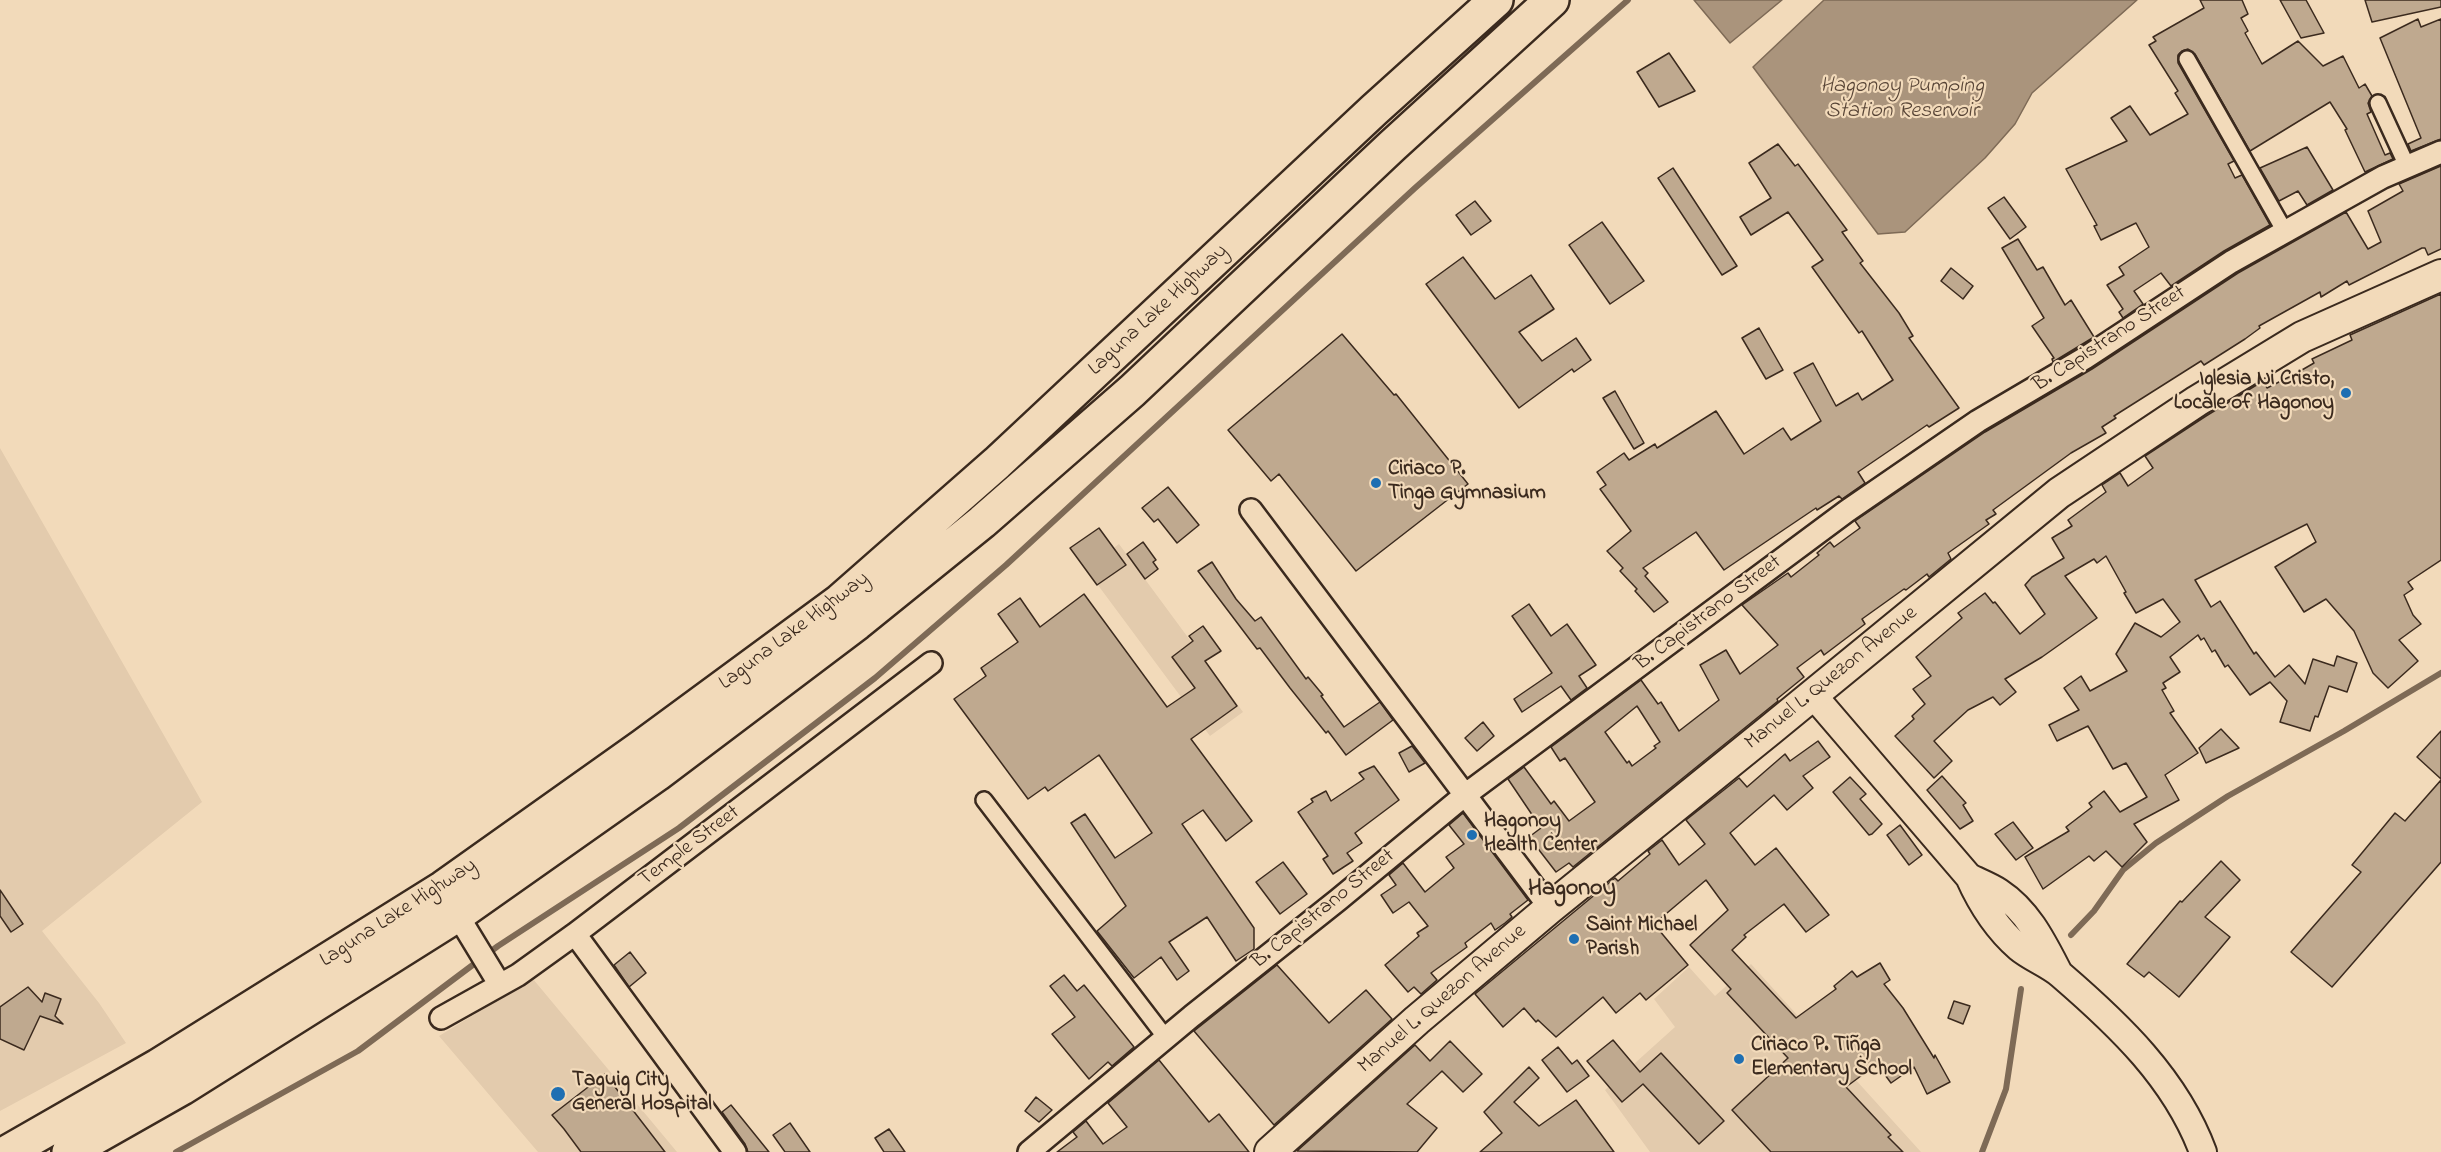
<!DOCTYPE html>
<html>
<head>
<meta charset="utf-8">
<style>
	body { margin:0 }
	canvas { display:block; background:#f2daba }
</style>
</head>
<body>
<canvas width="2441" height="1152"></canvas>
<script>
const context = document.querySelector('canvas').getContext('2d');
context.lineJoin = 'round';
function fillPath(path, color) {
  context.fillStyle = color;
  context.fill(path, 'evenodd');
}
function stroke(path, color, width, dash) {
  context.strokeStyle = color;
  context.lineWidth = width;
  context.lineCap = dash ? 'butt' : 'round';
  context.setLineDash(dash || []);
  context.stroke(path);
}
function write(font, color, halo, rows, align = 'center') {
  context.font = font + ' "Indie Flower",sans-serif';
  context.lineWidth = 4.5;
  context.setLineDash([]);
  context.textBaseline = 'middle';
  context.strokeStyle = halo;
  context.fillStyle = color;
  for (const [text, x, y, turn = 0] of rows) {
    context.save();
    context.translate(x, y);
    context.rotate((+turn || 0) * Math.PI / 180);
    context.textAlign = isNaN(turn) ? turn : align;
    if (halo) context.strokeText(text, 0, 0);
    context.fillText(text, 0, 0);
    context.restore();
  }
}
fillPath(new Path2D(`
	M0,448L202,802L42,931L99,1003L126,1043L0,1111Z
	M1119,544L1243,712L1210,736L1086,569Z
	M1751,964L1921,1152H1650L1605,1090L1675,1027L1654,999L1689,967L1715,996Z
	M533,979L677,1152H538L439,1036Z`), '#e3cbad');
const water = new Path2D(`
	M1694,0H1782L1730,43Z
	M1824,0H2137L2032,93L2015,124L1985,158L1905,232L1878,234L1753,67Z`);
fillPath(water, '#aa947c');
stroke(water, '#7e6a56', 1.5);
stroke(new Path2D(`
	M2071,935L2094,911L2123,870L2156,843L2228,796L2344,731L2441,673
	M176,1152L358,1051L498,946L679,828L875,678L1006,565L1415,188L1628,0
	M1982,1152L2006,1089L2021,989`), '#7e6a56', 6);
const building = new Path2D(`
	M2200,0H2242L2248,14L2241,18L2248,31L2245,33L2262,64L2298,41L2323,66L2343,56L2359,88L2365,84L2372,96L2368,103L2371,112L2367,114L2385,155L2390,153L2393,159L2365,172L2345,130L2347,129L2330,102L2250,151L2195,54L2188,49L2182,51L2178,55V63L2234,161L2228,164L2235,178L2242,175L2270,225L2224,251L2171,286L2161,273L2134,291L2143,304L2123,318L2119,312L2123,309L2107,285L2124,275L2119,267L2149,247L2136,223L2101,240L2094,226L2097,225L2066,169L2127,141L2111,118L2130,106L2150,135L2188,114L2175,93L2178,91L2149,45L2156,41L2153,37L2204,8Z
	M2280,0H2306L2324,33L2301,38Z
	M2365,0H2441V7L2372,22Z
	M2418,19L2421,27L2441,19V139L2411,151L2408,144L2421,138L2380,38Z
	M1669,53L1695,91L1659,107L1637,72Z
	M1778,144L1795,166L1798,164L1847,230L1842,232L1863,261L1860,263L1899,313L1913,336L1909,338L1959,408L1929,427L1927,425L1858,472L1865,483L1842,499L1839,496L1817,510L1816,508L1724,570L1696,532L1643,568L1648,573L1645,576L1668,602L1654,612L1635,591L1637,589L1620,571L1623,568L1607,551L1631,531L1600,489L1606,485L1597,472L1624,453L1629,460L1655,444L1657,448L1716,411L1744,454L1783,428L1791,440L1821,421L1794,373L1813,363L1836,406L1858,393L1862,400L1893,380L1862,331L1859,333L1812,267L1823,260L1788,212L1751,235L1740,217L1771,198L1749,163Z
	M2307,147L2333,190L2307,205L2298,191L2279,201L2260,168Z
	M2441,166V249L2428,255L2425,248H2422L2349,285L2347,281L2321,297L2320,292L2259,326L2260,328L2245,339L2204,365L2201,361L2114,416L2116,418L2102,427L2106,433L2071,453L1993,510L1996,514L1986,520L1989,524L1948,553L1951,559L1929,577L1927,574L1906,590L1904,589L1862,619L1865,624L1824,655L1821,650L1797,668L1804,677L1777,699L1778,701L1573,867L1569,863L1556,872L1529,837L1541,828L1508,779L1524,767L1551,804L1554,801L1569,821L1595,802L1565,758L1560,761L1551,747L1641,680L1658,704L1661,702L1679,731L1719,700L1700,665L1726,650L1740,674L1778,645L1742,605L1788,573L1791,577L1819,555L1817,553L1830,542L1834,547L1860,528L1855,521L1985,432L2092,369L2238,273L2346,212L2368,249L2381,242L2368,211L2403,191L2399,184ZM1637,706L1660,742L1654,746L1656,748L1632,766L1629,761L1627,763L1605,732Z
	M1673,168L1737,266L1722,275L1658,178Z
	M2004,197L2026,227L2010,239L1988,208Z
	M1475,201L1491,221L1471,235L1456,215Z
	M1602,222L1644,281L1610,304L1569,245Z
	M2018,239L2037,270L2043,267L2065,305L2071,300L2094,337L2053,362L2052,359L2054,358L2032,326L2044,318L2002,248Z
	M1463,257L1495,299L1531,275L1554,309L1519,332L1542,361L1576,338L1591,360L1574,372L1572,369L1519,408L1426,284Z
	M1951,268L1973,286L1963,299L1941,281Z
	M2441,294V560L2408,582L2413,589L2404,595L2413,615L2421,624L2399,640L2418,661L2388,688L2373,673L2354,631L2326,599L2304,612L2275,567L2316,542L2307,524L2195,580L2211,607L2220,601L2254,654L2256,652L2275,677L2289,665L2305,684L2313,659L2334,666L2337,656L2357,663L2347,692L2329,686L2318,717L2315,716L2310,731L2280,722L2287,701L2270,682L2250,695L2228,665L2225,667L2215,650L2212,652L2204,638L2201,640L2198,635L2170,657L2180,672L2163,683L2166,688L2162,690L2174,711L2170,713L2198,753L2165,775L2179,800L2134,824L2147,842L2122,867L2106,851L2094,861L2089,856L2043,889L2025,857L2069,831L2066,827L2092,807L2089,803L2104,791L2120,812L2147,797L2126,763L2113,769L2088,726L2057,741L2049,725L2079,710L2064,688L2081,676L2090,691L2127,671L2116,654L2135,623L2161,637L2180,622L2163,599L2136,613L2124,593L2126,592L2106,556L2097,563L2094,559L2065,576L2097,618L2042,657L2005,679L2016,692L2000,705L1993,697L1968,710L1934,741L1952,761L1934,778L1895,736L1914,719L1912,716L1925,704L1913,689L1931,676L1916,657L1962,618L1958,613L1985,593L1993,603L1995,602L2020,634L2045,614L2025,585L2032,577L2064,558L2052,538L2072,526L2068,520L2106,492L2102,485L2120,473L2128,486L2153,468L2145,456L2206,416L2263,381L2267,388L2295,374L2314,363L2312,359L2352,340L2350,335Z
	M1759,328L1783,370L1766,379L1742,338Z
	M1342,334L1394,395L1396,394L1468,484L1356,571L1279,474L1271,481L1228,430Z
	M1615,391L1644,443L1634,449L1603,398Z
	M1168,487L1199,525L1177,543L1158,519L1154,522L1142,508Z
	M1099,528L1126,565L1097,585L1070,548Z
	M1143,542L1156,560L1153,562L1158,569L1145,579L1127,554Z
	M1212,562L1236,599L1255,621L1261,617L1306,679L1308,677L1323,695L1321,696L1344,727L1380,702L1393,720L1346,755L1328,731L1326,733L1290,688L1260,648L1257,649L1198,571Z
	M1084,594L1167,707L1195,688L1172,657L1193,641L1189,636L1203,626L1221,651L1205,661L1237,706L1191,739L1252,821L1226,841L1203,810L1182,824L1254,928V949L1236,961L1207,917L1169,942L1189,971L1177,980L1161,957L1134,978L1097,931L1126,906L1071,823L1085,814L1115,858L1152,833L1099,755L1048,791L1045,787L1028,799L954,699L986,676L981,668L1018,642L998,614L1020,598L1040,627Z
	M1529,604L1551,636L1567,624L1596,665L1579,676L1587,688L1571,700L1561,686L1522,712L1514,699L1552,673L1512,616Z
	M1483,722L1494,736L1477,751L1465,738Z
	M2221,729L2239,748L2206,763L2199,748Z
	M2441,731V779L2417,757Z
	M1818,741L1830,757L1803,776L1813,788L1787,810L1774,795L1730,833L1755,865L1776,848L1829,915L1806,932L1784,904L1744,935L1746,937L1732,950L1796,1018L1836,989L1834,986L1852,971L1857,977L1880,963L1890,980L1884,984L1903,1008L1934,1058L1935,1055L1950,1082L1927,1094L1914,1067L1891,1083L1877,1064L1846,1087L1891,1135L1888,1137L1903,1152H1771L1732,1110L1788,1058L1727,993L1731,989L1690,945L1728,910L1706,880L1654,924L1688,965L1646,1000L1640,993L1616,1013L1603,997L1556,1037L1538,1020L1536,1022L1524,1008L1503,1027L1475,994L1615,878L1618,881L1650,854L1648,851L1662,840L1679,865L1705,844L1686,820L1739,778L1747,787L1785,754L1790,761Z
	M1412,746L1425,763L1409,772L1399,753Z
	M1374,766L1399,800L1355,833L1362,843L1347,853L1353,861L1333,874L1323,859L1328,856L1298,812L1313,802L1311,799L1326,791L1331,801L1364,779L1359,773Z
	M1942,776L1966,803L1963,805L1973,821L1960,829L1927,790Z
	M1850,777L1866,794L1860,799L1882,824L1872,834L1869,835L1833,792Z
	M2441,780V862L2332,987L2291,952L2361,872L2352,865L2395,813L2405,821Z
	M1463,813L1528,900L1510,914L1512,917L1505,923L1495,930L1491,923L1465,943L1467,947L1431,973L1437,980L1421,994L1414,987L1408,992L1385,965L1419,936L1417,933L1428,926L1409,902L1393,913L1381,895L1396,885L1389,875L1403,863L1425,892L1454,868L1446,857L1464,844L1449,825Z
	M2013,822L2033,848L2016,860L1995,834Z
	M1900,825L1922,855L1909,865L1887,835Z
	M2221,861L2240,880L2205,917L2230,937L2179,997L2149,972L2144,977L2127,964L2180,901L2182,902Z
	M1283,862L1307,894L1280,914L1256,882Z
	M0,890L23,924L11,932L0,916Z
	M630,952L646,973L629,987L614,965Z
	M1277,965L1329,1023L1366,990L1392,1019L1274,1125L1194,1031Z
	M1064,975L1077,991L1084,985L1134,1047L1112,1066L1108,1062L1089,1079L1052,1034L1075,1017L1050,986Z
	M28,987L42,1002L45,993L61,999L55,1016L63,1024L40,1016L24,1050L0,1039V1007Z
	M1954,1001L1970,1006L1963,1024L1948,1018Z
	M1613,1040L1640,1072L1661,1053L1724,1121L1699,1144L1643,1084L1622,1102L1587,1061Z
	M1450,1041L1482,1074L1463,1092L1442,1071L1407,1104L1437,1128L1417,1152L1297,1151L1415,1045L1430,1061Z
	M1558,1047L1572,1064L1577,1060L1589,1076L1567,1092L1542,1060Z
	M1159,1060L1209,1122L1219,1114L1249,1152H1057L1077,1137L1073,1132L1086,1121L1103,1144L1127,1127L1108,1103Z
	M1529,1067L1539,1078L1514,1102L1539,1126L1576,1100L1614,1152H1480L1502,1133L1484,1112Z
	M605,1074L665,1152H581L564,1129L552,1115Z
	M1036,1097L1052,1110L1039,1122L1025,1111Z
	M731,1105L769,1152H748L745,1144L722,1112Z
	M790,1123L810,1152H785L773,1135Z
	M889,1129L905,1152H884L875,1138Z`);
fillPath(building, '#bfa98f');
stroke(building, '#3b2a1e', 1.5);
const pedestrian = new Path2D(`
	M2187,59L2284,230
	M2378,103L2407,166
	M984,800L1166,1038`);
const minor = new Path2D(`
	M1251,510L1550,908
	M452,906L500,985
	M575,934L735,1152
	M441,1018L518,975L575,934L931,663
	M1029,1152L1192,1016L1338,900L1465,795L1847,511L1978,421L2085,358L2231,262L2383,177L2441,152`);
const tertiary = new Path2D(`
	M1813,695L1969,877C1981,904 1996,928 2019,948C2031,958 2048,964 2061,975C2119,1025 2176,1079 2203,1152
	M1969,877C1979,882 1990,886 1999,892C2028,911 2043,942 2058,971`);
const secondary = new Path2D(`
	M1270,1152L1417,1020L1550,908L1770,730L2059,493L2197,401L2302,337L2441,275`);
const primary = new Path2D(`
	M8,1152L158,1066L443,888L643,746L840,601L997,463L1374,110L1496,0
	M69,1152L182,1088L457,915L657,774L857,623L982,522L1132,391L1392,146L1552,0`);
stroke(pedestrian, '#3b2a1e', 20);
stroke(minor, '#3b2a1e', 26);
stroke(tertiary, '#3b2a1e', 30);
stroke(secondary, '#3b2a1e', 34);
stroke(primary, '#3b2a1e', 38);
stroke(pedestrian, '#f2daba', 15);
stroke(minor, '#f2daba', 21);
stroke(tertiary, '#f2daba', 26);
stroke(secondary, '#f2daba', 30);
stroke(primary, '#f2daba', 33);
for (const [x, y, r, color] of [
	[2346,393,6,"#1f6fb2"],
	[1376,483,6,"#1f6fb2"],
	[1472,835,6,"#1f6fb2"],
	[1574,939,6,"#1f6fb2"],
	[1739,1059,6,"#1f6fb2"],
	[558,1094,8,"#1f6fb2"]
]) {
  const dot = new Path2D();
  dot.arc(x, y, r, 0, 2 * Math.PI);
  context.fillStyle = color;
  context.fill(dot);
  stroke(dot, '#f2daba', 2);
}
write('21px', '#3b2a1e', '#f2daba', [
	["Laguna Lake Highway",1159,311,-43],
	["B. Capistrano Street",2110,340,-33],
	["B. Capistrano Street",1709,614,-37],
	["Laguna Lake Highway",795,632,-37],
	["Manuel L. Quezon Avenue",1832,679,-39],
	["Temple Street",690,847,-37],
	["B. Capistrano Street",1324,910,-39],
	["Laguna Lake Highway",399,914,-33],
	["Manuel L. Quezon Avenue",1443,1000,-41]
]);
write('bold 21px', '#3b2a1e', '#f2daba', [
	["Iglesia Ni Cristo,",2334,381,"right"],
	["Locale of Hagonoy",2334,405,"right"],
	["Ciriaco P.",1388,471],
	["Tinga Gymnasium",1388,495],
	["Hagonoy",1484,823],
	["Health Center",1484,847],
	["Saint Michael",1586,927],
	["Parish",1586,951],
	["Ciriaco P. Tiñga",1751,1047],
	["Elementary School",1751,1071],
	["Taguig City",572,1082],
	["General Hospital",572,1106]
], 'left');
write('italic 22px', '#574436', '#f2daba', [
	["Hagonoy Pumping",1902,87],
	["Station Reservoir",1902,112]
]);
write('bold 24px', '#3b2a1e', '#f2daba', [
	["Hagonoy",1572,890]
]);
</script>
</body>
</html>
